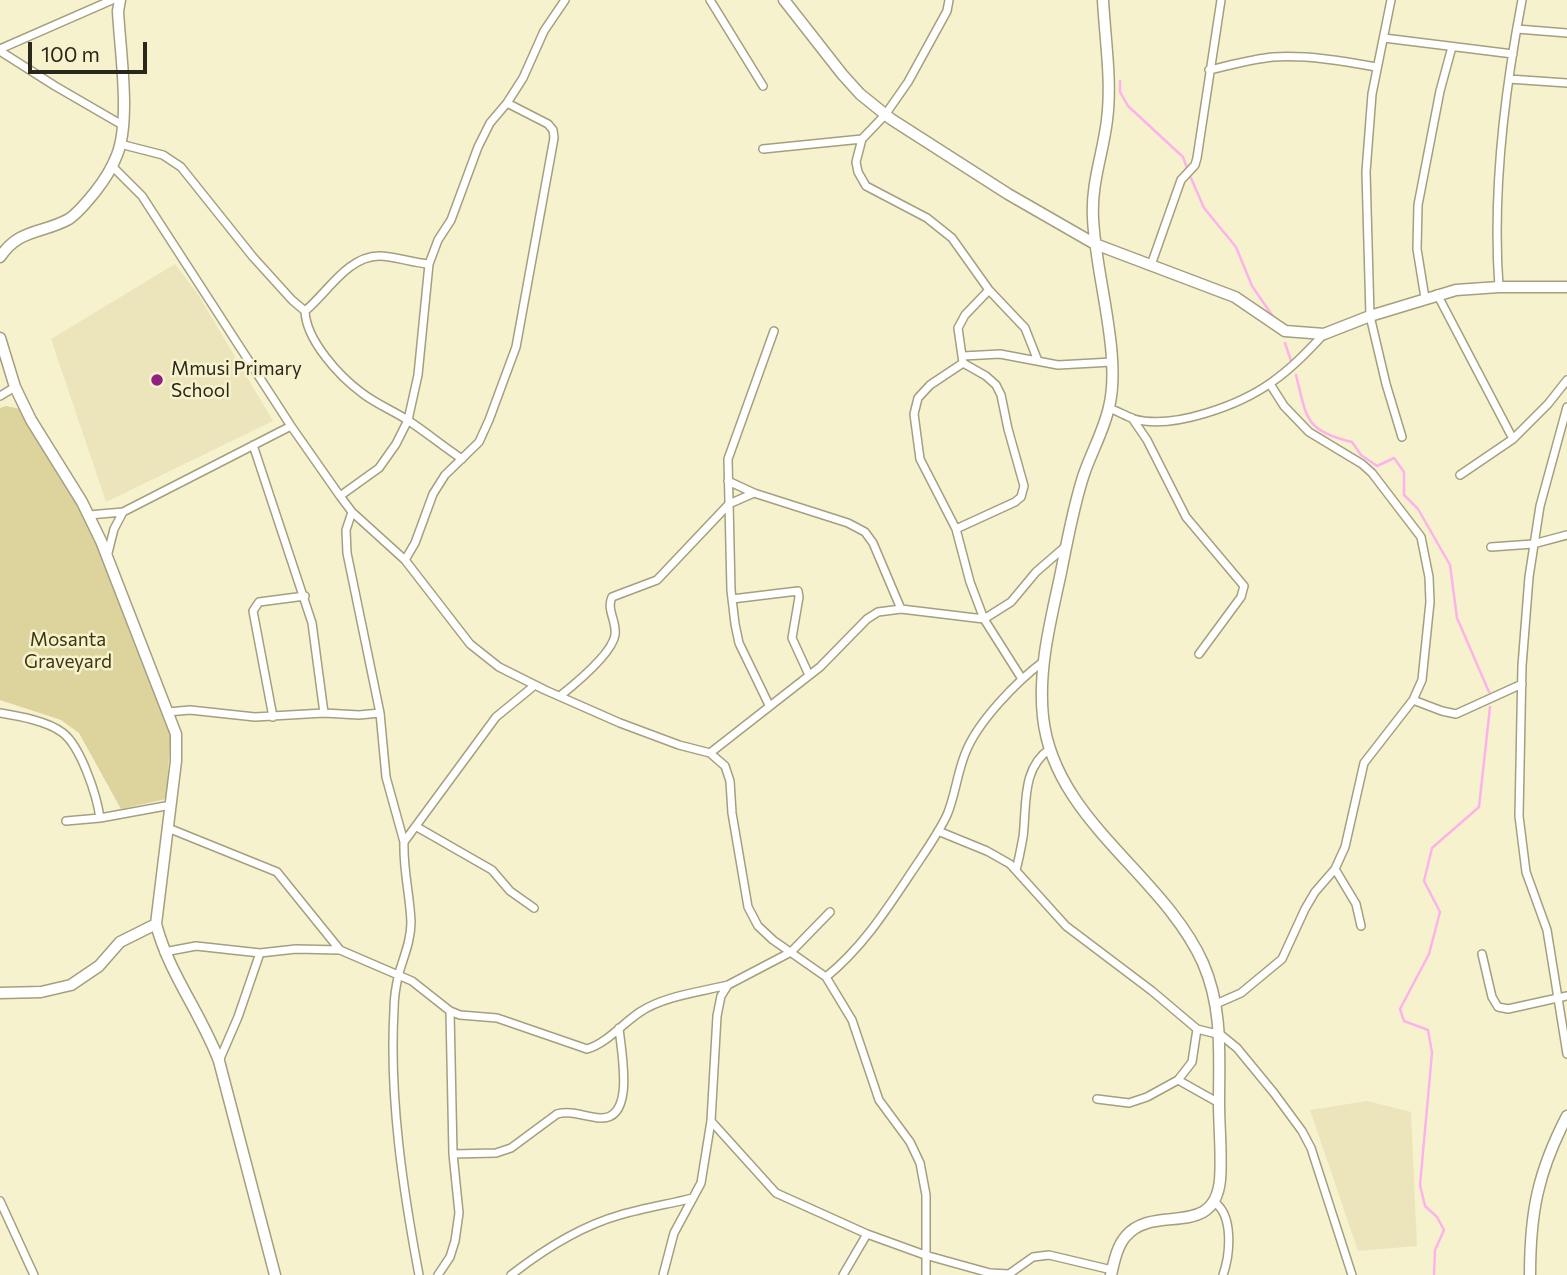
<!DOCTYPE html>
<html>
<head>
<meta charset="utf-8">
<style>
	body { margin:0 }
	#map { position:relative; width:1567px; height:1275px; overflow:hidden; background:#f7f2ce; font-family:Commissioner,sans-serif }
	canvas { display:block }
	.scale { position:absolute; left:28px; top:42px; width:119px; height:32px; box-sizing:border-box; border:4px solid #2a281b; border-top:0; padding-left:9px; font-size:21px; line-height:24px; white-space:nowrap; color:#2a281b; -webkit-text-stroke:5px #f7f2ce; paint-order:stroke }
</style>
</head>
<body>
<div id="map">
<canvas width="1567" height="1275"></canvas>
<div class="scale">100 m</div>
</div>
<script>
const context = document.querySelector('canvas').getContext('2d');
context.lineJoin = 'round';
function fillPath(path, color) {
  context.fillStyle = color;
  context.fill(path, 'evenodd');
}
function stroke(path, color, width, dash) {
  context.strokeStyle = color;
  context.lineWidth = width;
  context.lineCap = dash ? 'butt' : 'round';
  context.setLineDash(dash || []);
  context.stroke(path);
}
function write(font, color, halo, rows, align = 'center') {
  context.font = font + ' Commissioner,sans-serif';
  context.lineWidth = 5;
  context.setLineDash([]);
  context.textBaseline = 'middle';
  context.strokeStyle = halo;
  context.fillStyle = color;
  for (const [text, x, y, turn = 0] of rows) {
    context.save();
    context.translate(x, y);
    context.rotate((+turn || 0) * Math.PI / 180);
    context.textAlign = isNaN(turn) ? turn : align;
    if (halo) context.strokeText(text, 0, 0);
    context.fillText(text, 0, 0);
    context.restore();
  }
}
fillPath(new Path2D(`
	M175,264L199,296L273,421L106,502L51,339Z
	M1367,1101L1411,1112L1417,1246L1358,1251L1310,1110Z`), '#ece5bb');
fillPath(new Path2D(`
	M6,406L26,410L75,492L96,538L171,730L166,799L121,809L79,733L61,720L0,700V408Z`), '#dcd39d');
stroke(new Path2D(`
	M1120,81V92L1128,106L1183,157L1187,168
	M1191,178L1204,208L1236,247L1252,286L1274,318
	M1285,343L1291,361
	M1296,375C1307,419 1305,431 1352,442L1361,455L1377,466L1394,458L1404,472V495L1418,509L1450,565L1457,618L1489,692
	M1434,1275L1435,1250L1444,1230L1437,1217L1425,1206L1420,1185L1432,1053L1428,1030L1404,1021L1400,1009L1429,954L1440,912L1424,881L1432,848L1479,807L1490,707`), '#feb2eb', 2.5);
const street = new Path2D(`
	M710,0L763,86
	M949,0L947,11L908,82L885,115L862,139L856,162L858,172L866,186L927,218L952,238L989,290L965,315L958,328L963,363L930,385L918,398L914,414L920,459L956,529L970,582L984,619L1022,679
	M1391,0L1372,94L1366,172L1370,316L1386,384L1402,437
	M1517,29L1567,33
	M1384,38L1513,54
	M0,49L112,0
	M0,51L55,86L124,126
	M1209,70C1231,65 1252,59 1273,57C1308,55 1343,61 1376,67
	M1509,79L1567,83
	M120,144L163,155L181,167L253,257L292,300L305,311C327,293 348,256 379,256C395,256 412,263 429,264
	M763,149L862,139
	M112,166L142,196L291,426L340,496L352,512L405,560L470,644L499,667L545,690L620,723L679,745L710,753L725,766L730,781L732,813L748,907L758,926L773,940L826,977L852,1020L879,1100L910,1142L920,1163L926,1195V1275
	M1151,265L1181,180L1195,165L1197,158L1221,0
	M1499,287C1492,192 1504,94 1522,0
	M989,290L1025,328L1038,361
	M1437,294L1513,439
	M1425,298L1417,249L1418,205L1440,91L1452,47
	M305,311C306,340 339,376 362,393C376,404 394,411 409,421C427,433 444,447 462,459
	M963,356L1000,354L1058,365L1112,362
	M1270,384L1284,406L1309,432L1362,464L1372,473L1421,537L1429,577L1430,602L1422,680L1413,700
	M0,396L15,387
	M1567,407L1540,506L1529,577L1522,666L1519,816L1526,872L1547,930L1567,1054
	M1109,408C1117,411 1126,416 1134,419C1173,430 1240,405 1272,382C1292,368 1308,351 1324,334
	M1132,418L1147,440L1186,517L1244,586L1241,597L1199,654
	M253,445L312,623L324,713
	M1460,475L1513,439L1548,404L1567,380
	M728,481L754,493L848,523L865,532L873,543L901,609
	M340,496L379,468L396,444L408,420L418,375L429,264L438,240L451,220L478,147L490,123L507,103L523,78L544,31L565,0
	M352,512L346,530L347,553L380,713L386,777L404,842
	M89,515L123,512
	M956,529L1015,502L1021,497L1024,486L1008,429L1001,395L996,385L986,376L963,363
	M1491,547L1533,544L1567,535
	M107,557L114,529L123,512L291,426
	M405,560L415,543L433,494L445,475L479,442L489,420L516,347L554,138L553,130L548,124L507,103
	M732,599L798,591L799,597L792,638L809,675
	M560,696C575,684 612,654 615,635C617,621 606,610 612,597L657,580L729,504L754,493
	M769,705L739,643L735,624L731,590L728,459L774,331
	M168,712L190,710L255,717L324,713L359,715L380,713
	M0,713C18,716 48,721 63,733C81,747 97,796 100,818
	M273,717L253,611L259,602L305,596
	M710,753L820,667L867,619L878,612L901,609L984,619L1011,602L1036,572L1066,546
	M66,821L100,818L171,805
	M417,827L492,870L510,891L534,908
	M168,828L277,872L340,950
	M938,831L987,851L1010,864L1066,926L1152,991L1197,1029L1221,1035L1237,1048L1274,1093L1302,1131L1311,1148L1352,1275
	M1335,869L1356,904L1361,926
	M1016,870C1019,859 1021,848 1023,837C1027,806 1021,768 1050,749
	M164,952L196,946L260,953L296,949L340,950L412,981L450,1011L460,1015L497,1018L587,1049C607,1043 622,1024 640,1012C664,996 700,992 728,985
	M1482,954L1492,997L1498,1007L1508,1009L1567,996
	M826,977C863,947 887,909 913,870C925,852 938,834 947,815C955,796 957,774 965,754C977,722 1017,681 1044,661
	M1216,1004L1241,993L1282,959L1305,909L1315,892L1335,869L1345,847L1364,763L1413,700L1442,711L1456,714L1522,684
	M219,1061L238,1017L260,953
	M1178,1080L1219,1103
	M1097,1099L1129,1103L1147,1097L1178,1080L1192,1062L1197,1029
	M711,1121L776,1193L867,1234L925,1255L990,1273L1009,1274L1033,1257L1049,1255L1112,1270
	M453,1154L496,1153L511,1148L557,1114C572,1110 585,1117 600,1118C636,1120 621,1051 619,1028
	M0,1201L34,1275
	M1214,1202C1234,1215 1230,1255 1223,1275
	M419,1275C403,1190 389,1097 394,1010C394,998 396,985 399,973C404,956 411,940 411,922C410,895 403,870 404,842L496,717L535,685
	M438,1275L450,1257L455,1241L459,1213L453,1154L450,1011
	M511,1275C543,1250 581,1226 620,1215C644,1208 669,1204 693,1198
	M663,1275L674,1233L701,1183L711,1121L717,1016L721,996L728,985L791,952L830,912
	M843,1275L867,1234`);
const secondary = new Path2D(`
	M784,0L842,74L860,94L891,119L1008,194L1095,244L1235,297L1285,331L1324,334L1370,316L1456,290L1499,287H1567
	M1103,0C1105,39 1112,81 1107,120C1103,154 1091,183 1093,218C1095,273 1122,355 1109,407C1104,430 1092,451 1084,474C1073,507 1067,543 1060,577C1050,623 1038,670 1043,717C1054,820 1163,874 1203,963C1223,1009 1219,1054 1219,1102C1219,1128 1222,1155 1220,1180C1214,1240 1154,1203 1126,1236C1117,1246 1114,1262 1111,1275
	M0,257C20,228 42,234 69,219C79,212 87,202 95,192C103,182 112,168 117,155C131,119 120,51 118,11L120,0
	M0,338L15,387L31,420L82,502L101,541L176,734V761L156,924C169,974 201,1013 219,1061L275,1275
	M0,993L41,992L71,985L99,966L120,942L156,924
	M1530,1275C1530,1212 1538,1172 1567,1116`);
stroke(street, '#a49f7e', 10);
stroke(secondary, '#a49f7e', 13);
stroke(street, '#fff', 7);
stroke(secondary, '#fff', 10);
for (const [x, y, r, color] of [
	[157,380,7,"#911f7f"]
]) {
  const dot = new Path2D();
  dot.arc(x, y, r, 0, 2 * Math.PI);
  context.fillStyle = color;
  context.fill(dot);
  stroke(dot, '#f7f2ce', 2.5);
}
write('19px', '#2a281b', '#f7f2ce', [
	["Mmusi Primary",171,369],
	["School",171,391]
], 'left');
write('19px', '#3d370f', '#f7f2ce', [
	["Mosanta",68,640],
	["Graveyard",68,662]
]);
</script>
</body>
</html>
